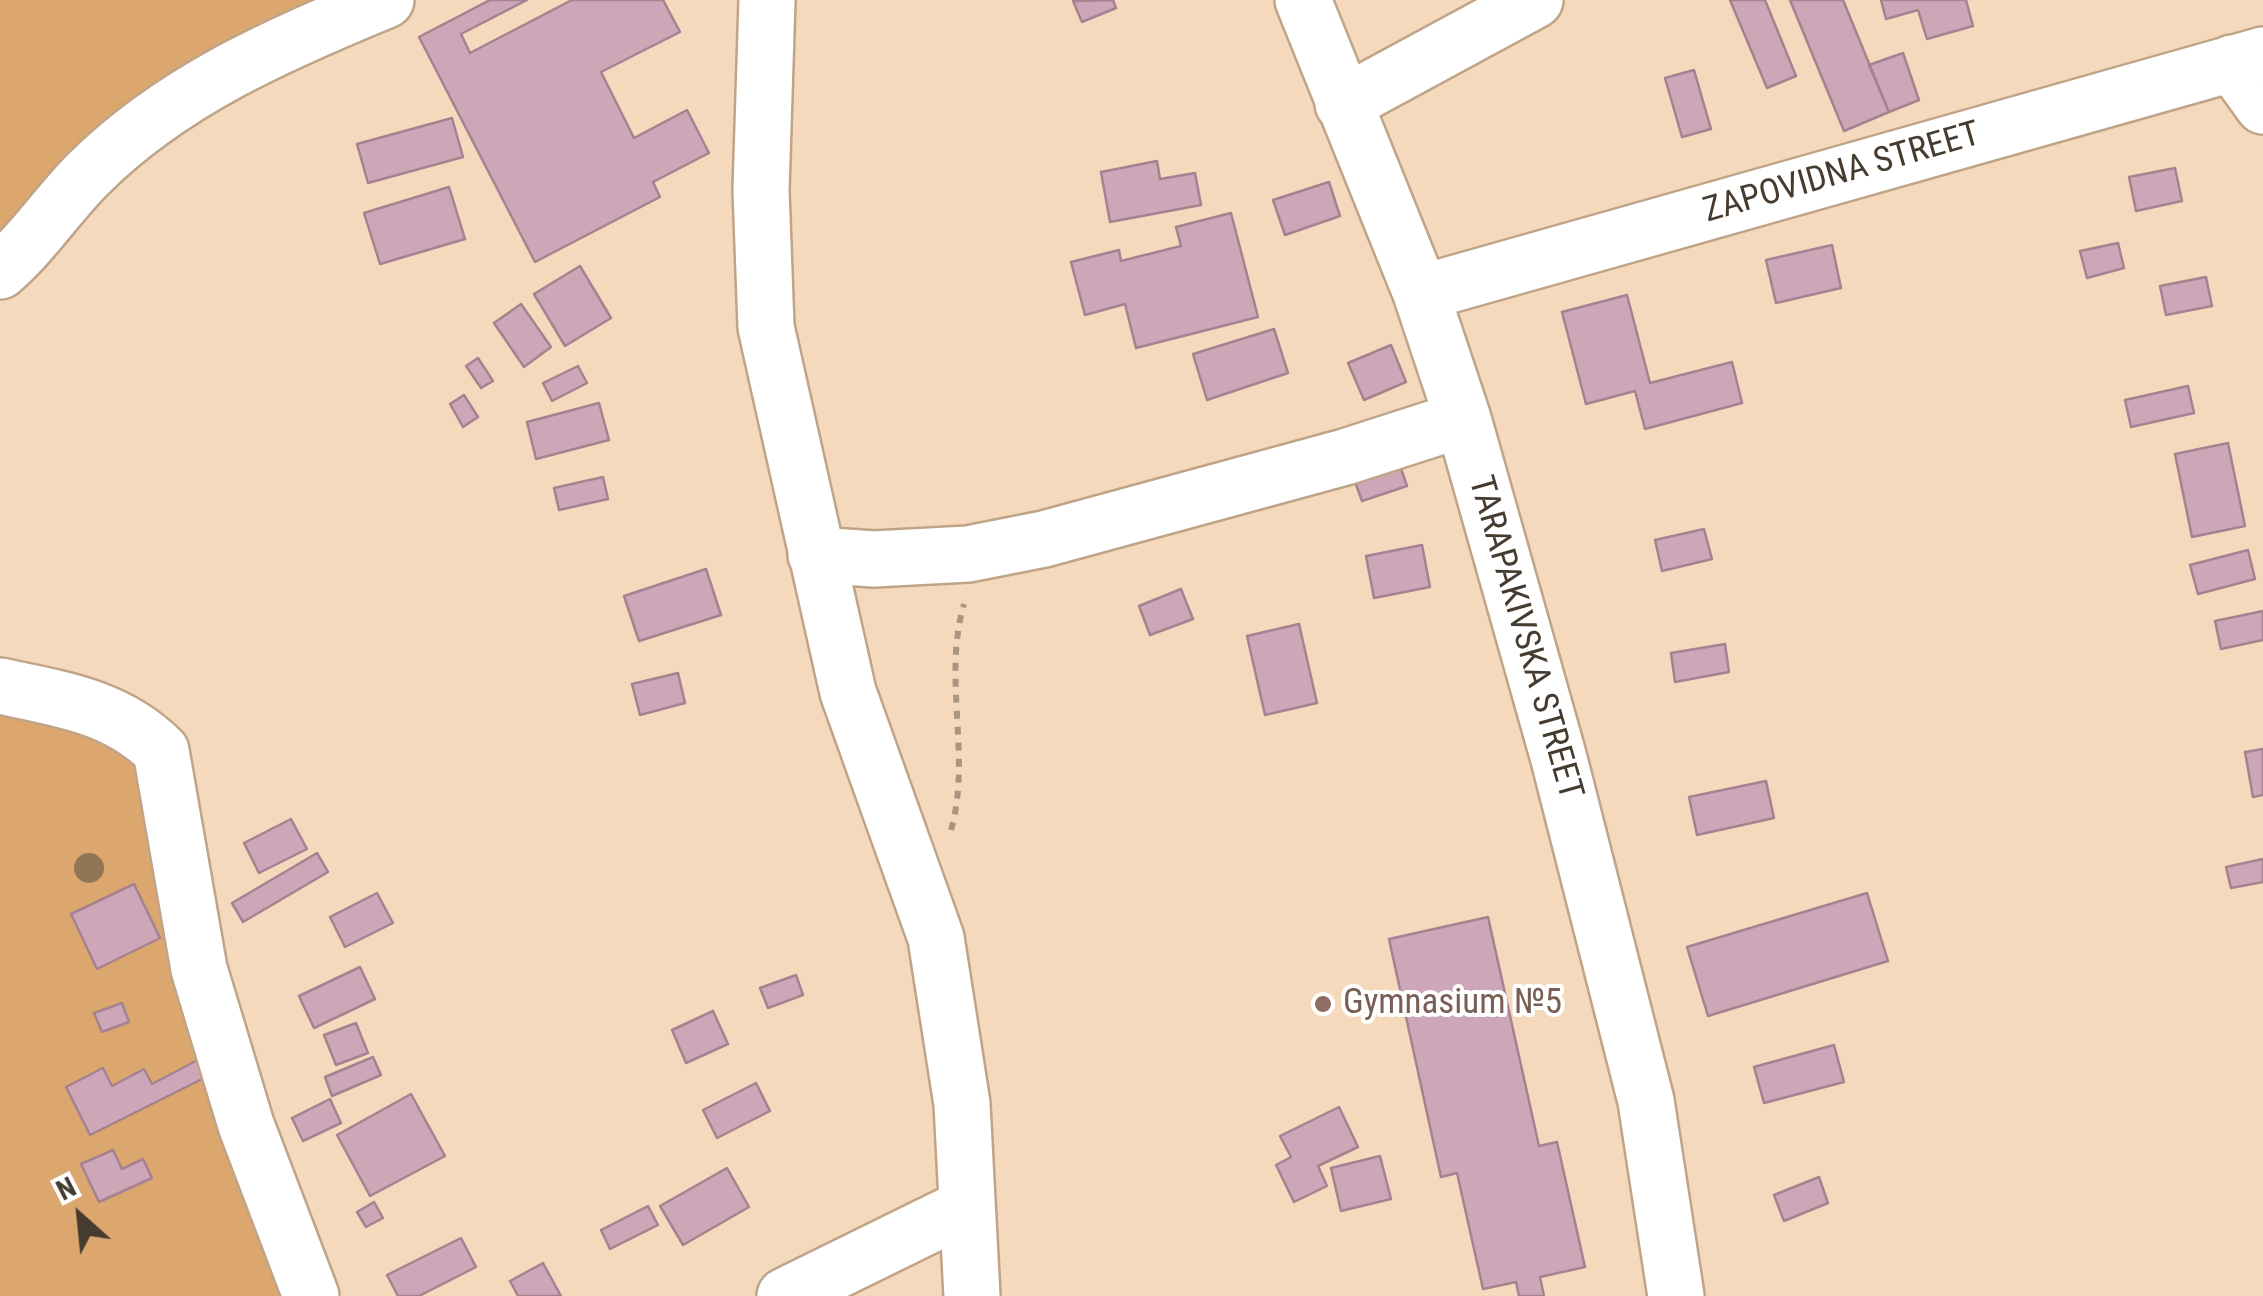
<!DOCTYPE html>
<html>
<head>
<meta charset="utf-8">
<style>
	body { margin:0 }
	#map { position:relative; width:2263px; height:1296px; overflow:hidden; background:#f5d9bc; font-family:"Roboto Condensed",sans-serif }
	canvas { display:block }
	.north { position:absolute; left:30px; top:1166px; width:100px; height:100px; -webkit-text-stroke:8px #fff; paint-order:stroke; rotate:333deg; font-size:28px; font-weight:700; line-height:40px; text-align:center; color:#463b2f }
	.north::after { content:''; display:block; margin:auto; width:35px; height:45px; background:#463b2f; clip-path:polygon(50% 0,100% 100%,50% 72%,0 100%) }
</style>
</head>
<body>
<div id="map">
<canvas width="2263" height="1296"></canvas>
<div class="north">N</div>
</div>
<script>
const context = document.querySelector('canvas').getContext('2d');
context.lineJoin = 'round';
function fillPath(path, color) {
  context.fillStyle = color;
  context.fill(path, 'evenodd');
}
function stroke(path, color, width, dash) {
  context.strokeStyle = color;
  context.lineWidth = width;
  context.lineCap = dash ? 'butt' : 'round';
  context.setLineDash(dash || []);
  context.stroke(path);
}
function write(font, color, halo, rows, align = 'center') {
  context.font = font + ' "Roboto Condensed",sans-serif';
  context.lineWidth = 8;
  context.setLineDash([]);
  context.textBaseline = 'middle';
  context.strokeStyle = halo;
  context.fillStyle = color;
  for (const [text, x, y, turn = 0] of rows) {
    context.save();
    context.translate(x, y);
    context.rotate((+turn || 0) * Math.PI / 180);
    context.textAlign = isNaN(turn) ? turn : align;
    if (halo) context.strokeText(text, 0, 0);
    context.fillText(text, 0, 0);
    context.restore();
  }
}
fillPath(new Path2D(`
	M0,0H386L313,30L0,271Z
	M0,686L137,727L311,1296H0Z`), '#dba76f');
const building = new Path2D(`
	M490,0H527L461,34L470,53L572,0H663L680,32L601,72L634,138L687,110L709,153L653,182L660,197L535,262L419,37Z
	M1113,0L1116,8L1082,22L1073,1Z
	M1730,0H1765L1796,76L1767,88Z
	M1790,0H1843L1889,112L1844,131Z
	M1881,0H1966L1973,26L1927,39L1918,10L1886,19Z
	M1903,53L1919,100L1889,112L1869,65Z
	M1694,70L1711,129L1682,137L1665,78Z
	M452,118L463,157L368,183L357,144Z
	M1157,161L1160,179L1195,173L1201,205L1110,222L1101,172Z
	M2175,168L2182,201L2136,211L2129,177Z
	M1329,182L1340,216L1285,235L1273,200Z
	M449,187L465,239L380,264L364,213Z
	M1231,213L1258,317L1136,348L1125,304L1085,315L1071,262L1119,250L1121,261L1181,246L1176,227Z
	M2118,243L2124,268L2087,278L2080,251Z
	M1832,245L1841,288L1776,303L1766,260Z
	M580,266L611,318L565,346L534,294Z
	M2206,277L2212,306L2166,315L2160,286Z
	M1627,295L1650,383L1732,362L1742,403L1645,429L1635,391L1586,404L1562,312Z
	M521,304L551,347L524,367L494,323Z
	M1274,329L1288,373L1207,400L1193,354Z
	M1391,345L1406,382L1364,400L1348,363Z
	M478,358L493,381L481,388L466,366Z
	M578,366L587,383L552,401L543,383Z
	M2188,386L2194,413L2131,427L2125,400Z
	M464,395L478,417L463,427L450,404Z
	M599,403L609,440L536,459L527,422Z
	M2228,443L2245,526L2192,537L2175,454Z
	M1397,457L1407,486L1362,501L1351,471Z
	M603,477L608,499L559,510L554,488Z
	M1704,529L1712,559L1662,571L1655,540Z
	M1422,545L1430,587L1374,598L1366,556Z
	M2248,550L2255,579L2198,594L2190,565Z
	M706,569L721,615L639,641L624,596Z
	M1181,589L1193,619L1150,635L1139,606Z
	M2263,611V640L2221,649L2215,621Z
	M1299,624L1317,703L1265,715L1247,636Z
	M1725,644L1729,672L1675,682L1671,653Z
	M678,673L685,703L640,715L632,684Z
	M2263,749V795L2253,797L2245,752Z
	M1766,781L1774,818L1697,835L1689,797Z
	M291,819L307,849L259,873L244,843Z
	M317,853L328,872L243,922L232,903Z
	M2263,859V882L2231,888L2226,867Z
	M134,884L160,938L97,969L71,914Z
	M377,893L393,923L345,947L330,917Z
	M1867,893L1888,961L1708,1016L1687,947Z
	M1488,917L1539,1146L1557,1142L1585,1267L1540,1277L1544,1296H1519L1516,1282L1483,1289L1457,1173L1441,1177L1389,939Z
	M360,967L375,999L314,1028L299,996Z
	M796,975L803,995L768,1008L760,988Z
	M122,1003L129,1022L102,1032L94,1013Z
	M713,1011L728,1044L686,1063L672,1030Z
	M356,1023L368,1053L336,1065L324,1035Z
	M1834,1045L1844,1082L1764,1103L1754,1067Z
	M373,1057L381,1075L332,1096L325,1077Z
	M198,1060L206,1077L90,1135L66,1087L103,1068L112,1086L144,1069L152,1084Z
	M756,1083L770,1111L717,1138L703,1110Z
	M411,1094L445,1156L370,1196L337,1135Z
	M330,1099L341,1123L303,1141L292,1118Z
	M1339,1107L1358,1147L1318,1166L1327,1186L1294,1202L1276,1165L1291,1157L1280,1136Z
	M113,1150L122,1169L143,1159L152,1178L99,1202L81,1164Z
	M1380,1156L1391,1199L1341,1211L1331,1168Z
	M727,1168L749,1207L683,1245L660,1206Z
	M1819,1177L1828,1203L1784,1221L1774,1195Z
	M374,1202L383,1218L366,1227L357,1212Z
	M648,1206L658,1225L610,1249L601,1230Z
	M461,1238L476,1267L419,1296H398L387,1275Z
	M543,1263L561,1296H518L510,1281Z`);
fillPath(building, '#cda7b7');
stroke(building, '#a68291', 2.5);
const street = new Path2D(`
	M767,0L761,190L766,327L848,692L936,938L962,1104L972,1296
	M1303,0L1421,293L1463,419L1559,759L1646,1101L1676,1296
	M2232,63L2263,106
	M1343,104L1535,0
	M0,271C33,243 57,205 88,174C171,91 279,44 386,0
	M1421,293L2263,55
	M816,555L874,559L968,554L1044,539L1345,457L1463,419
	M0,686C60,699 116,706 161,751L199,969L246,1125L311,1296
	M785,1296L966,1207`);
stroke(street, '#bfa488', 60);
stroke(new Path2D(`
	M951,830C972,757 942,678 964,604`), '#aa9580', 6, [8, 8]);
stroke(street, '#fff', 55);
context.fillStyle = '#907556';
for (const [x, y] of [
	[89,868]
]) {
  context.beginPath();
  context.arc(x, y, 15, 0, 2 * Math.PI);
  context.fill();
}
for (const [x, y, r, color] of [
	[1323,1004,10,"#8d6e63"]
]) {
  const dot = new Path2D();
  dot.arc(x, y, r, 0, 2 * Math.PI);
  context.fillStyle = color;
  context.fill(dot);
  stroke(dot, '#fff', 4);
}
write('35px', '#463b2f', '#fff', [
	["ZAPOVIDNA STREET",1842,174,-16],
	["TARAPAKIVSKA STREET",1524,638,74]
]);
write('35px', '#785e54', '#fff', [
	["Gymnasium №5",1343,1004]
], 'left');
</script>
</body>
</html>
